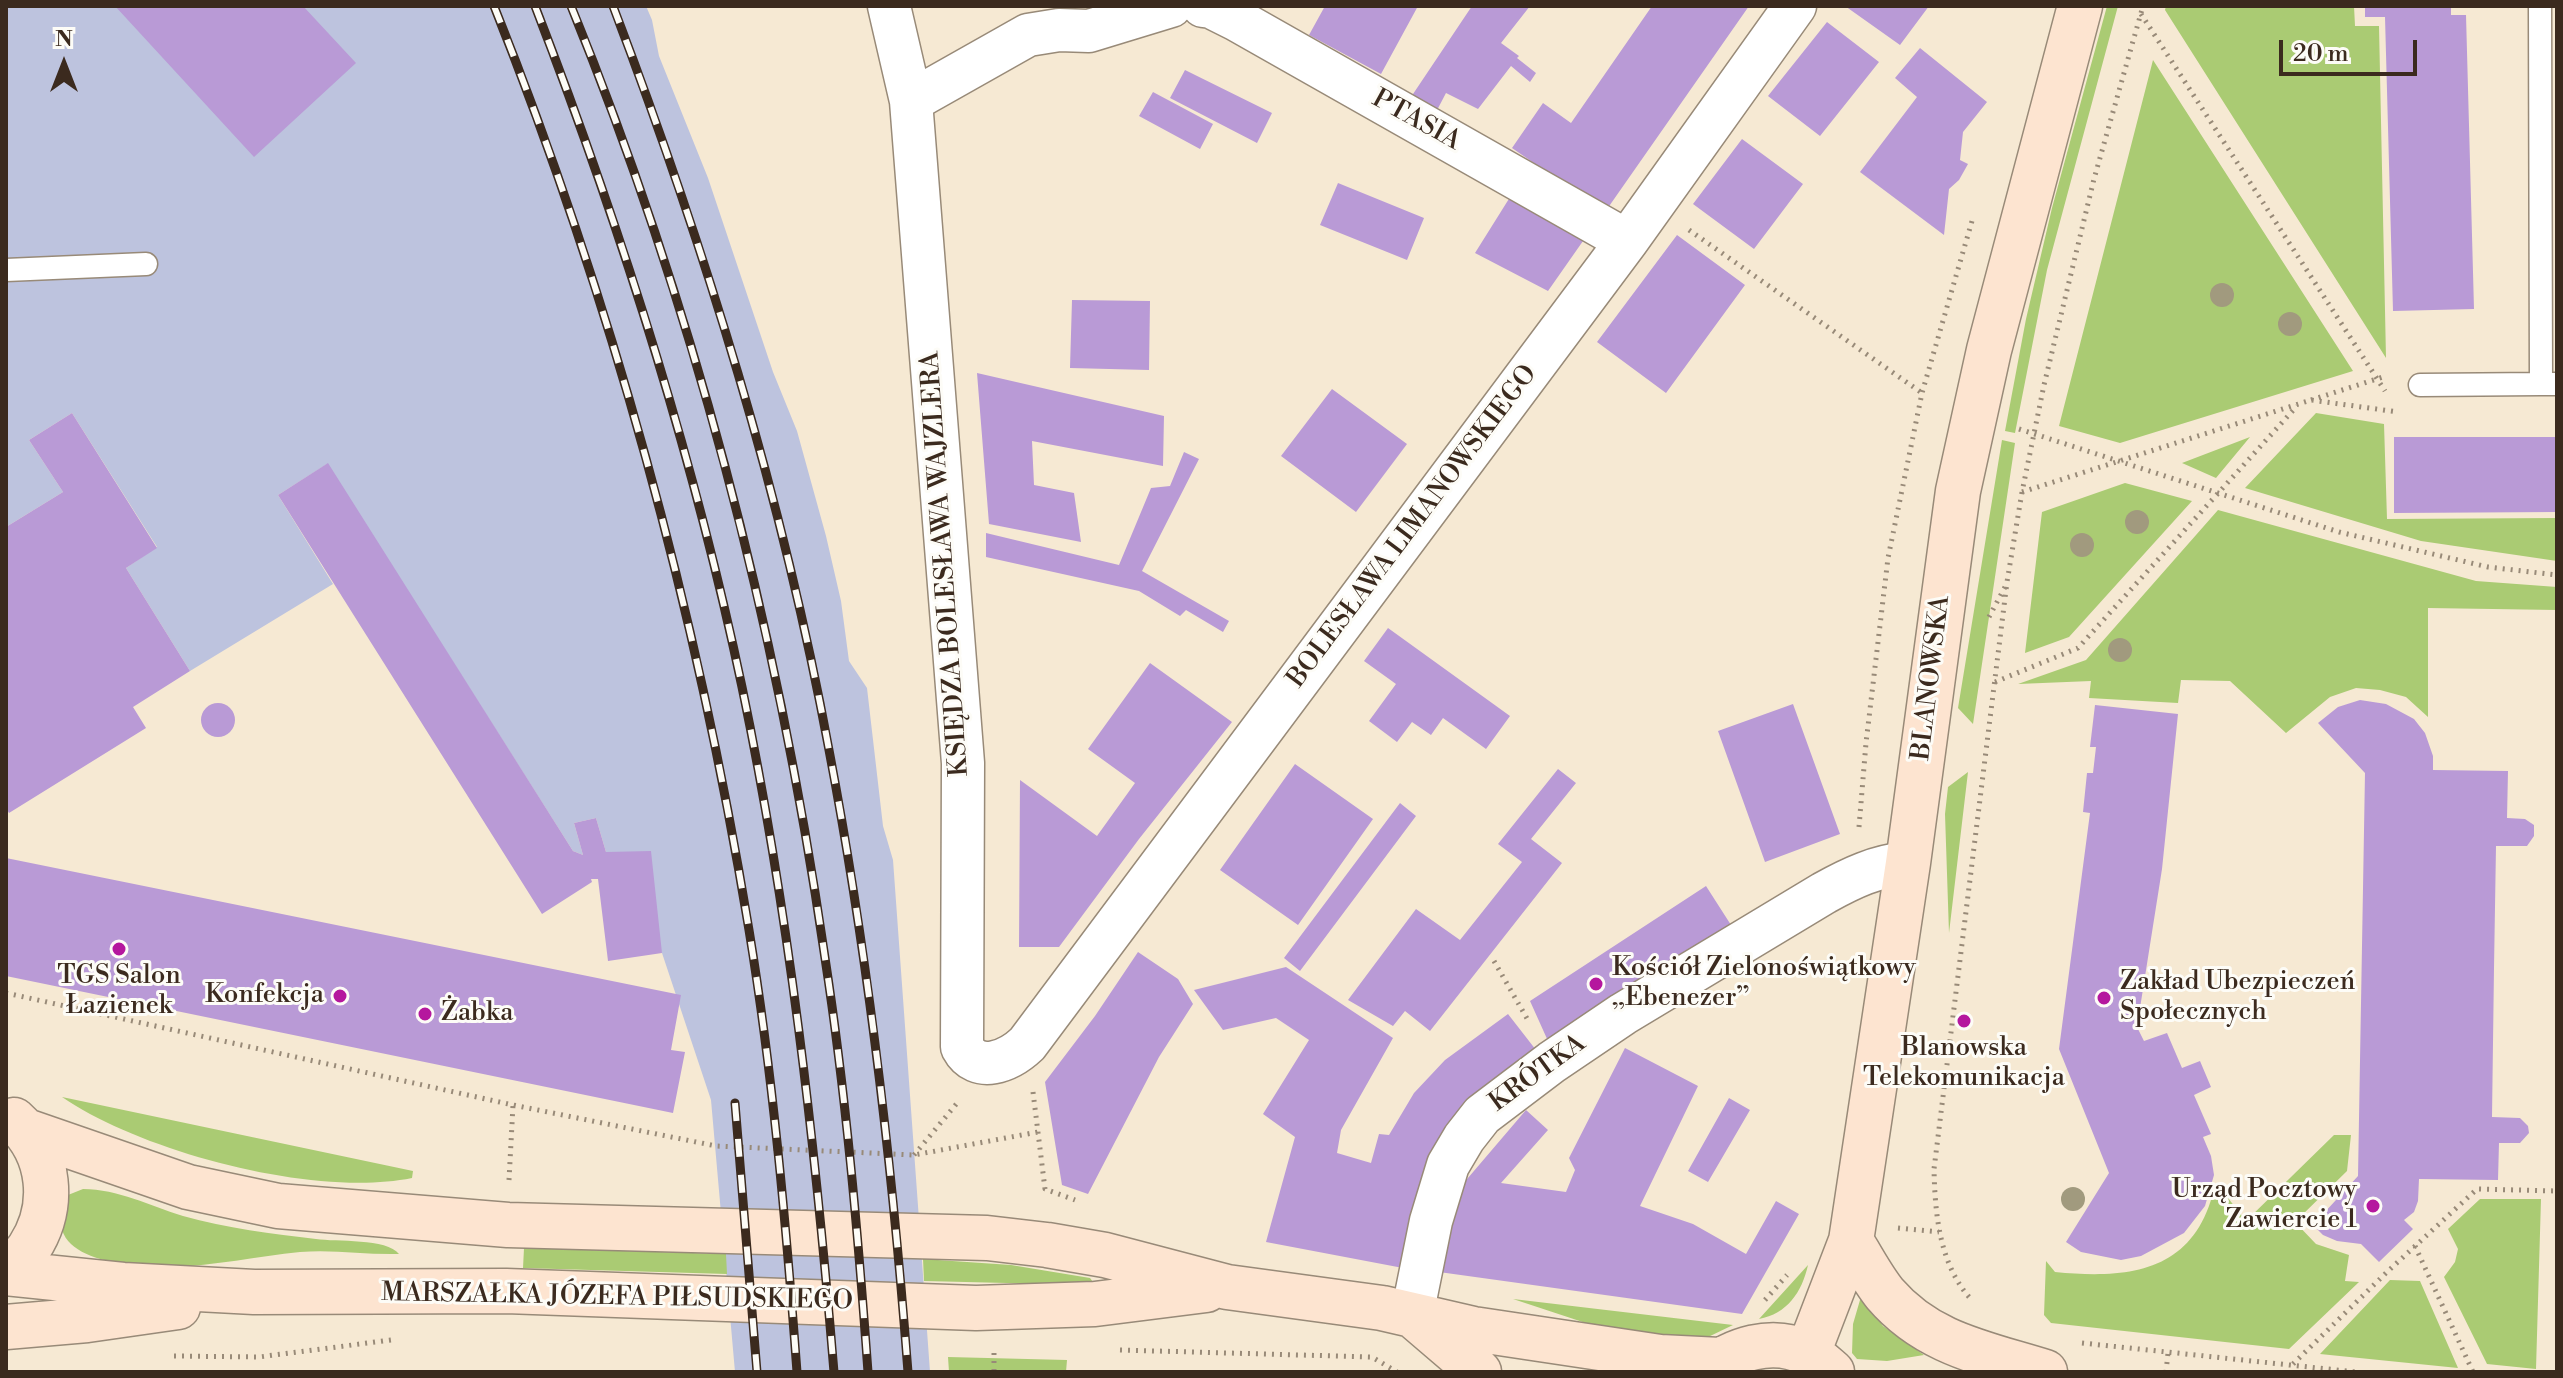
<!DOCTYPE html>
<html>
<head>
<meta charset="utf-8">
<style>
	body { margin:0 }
	#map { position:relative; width:2563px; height:1378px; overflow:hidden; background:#f6e9d3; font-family:"Libre Bodoni",serif }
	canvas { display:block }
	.frame { position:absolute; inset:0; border:8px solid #3b2a1e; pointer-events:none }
	.north { position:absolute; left:24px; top:24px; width:80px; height:80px; -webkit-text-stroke:6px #fdfcf7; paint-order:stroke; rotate:0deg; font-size:22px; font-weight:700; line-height:32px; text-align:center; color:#3b2a1e }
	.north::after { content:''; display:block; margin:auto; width:28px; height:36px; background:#3b2a1e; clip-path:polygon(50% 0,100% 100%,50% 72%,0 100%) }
	.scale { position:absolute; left:2279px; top:40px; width:138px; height:36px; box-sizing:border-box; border:4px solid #3b2a1e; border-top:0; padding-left:10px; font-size:24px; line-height:28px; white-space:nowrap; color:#3b2a1e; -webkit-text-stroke:6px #fdfcf7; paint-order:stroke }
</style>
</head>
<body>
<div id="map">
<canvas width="2563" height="1378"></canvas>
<div class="frame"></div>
<div class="north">N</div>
<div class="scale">20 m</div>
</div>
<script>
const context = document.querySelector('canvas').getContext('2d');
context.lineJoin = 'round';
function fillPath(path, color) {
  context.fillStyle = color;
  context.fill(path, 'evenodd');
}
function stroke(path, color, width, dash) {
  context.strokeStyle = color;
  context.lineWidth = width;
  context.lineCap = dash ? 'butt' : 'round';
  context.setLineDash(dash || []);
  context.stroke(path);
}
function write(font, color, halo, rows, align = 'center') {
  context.font = font + ' "Libre Bodoni",serif';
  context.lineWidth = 6;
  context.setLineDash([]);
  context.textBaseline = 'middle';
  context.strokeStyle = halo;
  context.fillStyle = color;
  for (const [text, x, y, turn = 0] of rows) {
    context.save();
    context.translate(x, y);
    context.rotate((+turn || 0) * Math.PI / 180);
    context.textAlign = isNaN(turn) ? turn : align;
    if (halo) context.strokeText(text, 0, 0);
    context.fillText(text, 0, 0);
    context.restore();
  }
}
fillPath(new Path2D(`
	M6,6H646L652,20L659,56L708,178L773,372L797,431L826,536L841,601L849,661L867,688L883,826L893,860L930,1372H735L711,1100L662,953L606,852L596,818L574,823L583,855L573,851L327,464L278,495L333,584L190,671L126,568L157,547L72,413L29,440L63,492L6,527Z`), '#bdc3de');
fillPath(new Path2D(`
	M2107,6H2118L2047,270L2015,433L2005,431L2026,319L2052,208Z
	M2166,6H2354L2355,26H2379L2386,358L2165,10Z
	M2153,60L2353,371L2120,443L2059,426Z
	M2316,413L2384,424L2387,519L2557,518V561L2421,541L2245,488Z
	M2250,437L2216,478L2182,463Z
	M2002,440L2015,443L1973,724L1958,708Z
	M2125,483L2192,501L2069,637L2025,653L2042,512Z
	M2218,510L2476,581L2557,587V610L2428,608V717L2406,697L2380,690L2356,688L2330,697L2286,733L2230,681L2181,680L2178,703L2089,698L2091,681L2018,684L2086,660Z
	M1968,772L1949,933L1945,814L1948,787Z
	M62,1097L413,1171L412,1178C315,1198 142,1152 62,1097Z
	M2334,1135H2351L2347,1171L2295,1222L2316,1244L2349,1255L2345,1281L2359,1282L2289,1349L2051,1323L2044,1315L2046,1261L2055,1272C2128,1279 2194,1273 2214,1189H2221L2246,1221Z
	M83,1189C118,1189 150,1206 183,1216C226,1228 273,1234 316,1239C336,1242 387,1238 399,1254C366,1255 333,1249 300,1252C258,1256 214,1266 172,1267C128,1267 34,1261 68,1195Z
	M2480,1199H2541L2536,1369L2487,1364L2444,1277L2455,1262L2458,1249L2448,1229Z
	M524,1248L726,1254L727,1274L523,1268Z
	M923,1259L1011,1265L1090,1278L1093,1282L1090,1285L924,1281Z
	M1808,1265C1802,1292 1787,1314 1759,1319Z
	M2390,1280L2420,1281L2458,1368L2320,1354Z
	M1513,1299L1733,1325L1706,1338L1613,1332Z
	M1864,1299L1883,1326L1924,1355L1887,1361L1857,1359L1852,1353L1853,1324L1860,1300Z
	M948,1357L1067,1360L1066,1372H949Z`), '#aacb73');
fillPath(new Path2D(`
	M115,6H303L356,63L254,157Z
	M1325,6H1418L1381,74L1309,35Z
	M1472,6H1530L1501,43L1519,56L1517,58L1536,73L1530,82L1511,66L1478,109L1446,93L1435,114L1409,100Z
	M1652,6H1749L1605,212L1512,148L1543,103L1571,123Z
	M1845,6H1929L1900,45Z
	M2365,6H2451V15H2466L2474,309L2393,311L2385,17H2365Z
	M1827,22L1879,62L1820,136L1768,96Z
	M1920,48L1987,102L1963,132L1960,160L1968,164L1959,180L1949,189L1944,235L1860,172L1917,97L1895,78Z
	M1185,70L1272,113L1257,143L1170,98Z
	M1153,92L1213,124L1200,149L1139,116Z
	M1742,139L1803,184L1754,249L1693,204Z
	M1338,183L1424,218L1407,260L1320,225Z
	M1517,186L1590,231L1548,291L1475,253Z
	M1677,235L1745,285L1666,393L1597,342Z
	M1072,300L1150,301L1149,370L1070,368Z
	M977,373L1164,416L1163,466L1032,441L1034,485L1074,493L1081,542L989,524Z
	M1332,389L1407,444L1356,512L1281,456Z
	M72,413L157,548L126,568L190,671L133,707L146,728L9,813L6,808V527L63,492L29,440Z
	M2394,437H2557V512L2394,513Z
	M1184,452L1199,459L1142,571L1229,621L1223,632L1186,610L1180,616L1139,591L986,557V533L1119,565L1151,488L1170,486Z
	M328,463L573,851L583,855L574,823L596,818L606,852L651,851L662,953L608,961L598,879H591L592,882L542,914L278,495Z
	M1388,628L1510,716L1486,749L1443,718L1431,735L1412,722L1397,742L1369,721L1396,684L1364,661Z
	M1150,663L1232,722L1139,839L1059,947H1019L1020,780L1097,836L1135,783L1088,749Z
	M2360,700L2386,704L2414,719L2425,733L2433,756V770L2508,771L2507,818L2525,819L2534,825V836L2527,846H2496L2494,968L2492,1117L2520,1118L2528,1126L2529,1133L2520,1143H2499L2498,1180L2419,1179L2418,1201L2414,1212L2404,1220L2413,1229L2379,1262L2361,1244L2337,1241L2323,1235L2313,1225L2358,1176L2365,773L2318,723L2338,707Z
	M201 720a17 17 0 1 1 34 0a17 17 0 1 1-34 0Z
	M1793,704L1840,834L1765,862L1718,731Z
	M2095,705L2178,714L2162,869L2137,1027L2144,1041L2167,1033L2182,1068L2200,1061L2211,1087L2194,1095L2211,1134L2203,1137L2211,1156L2214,1175L2205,1206L2184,1233L2141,1256L2121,1260L2081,1252L2066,1242L2109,1173L2059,1049L2090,813L2083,812L2087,773H2093L2096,747H2090Z
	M1295,764L1373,819L1298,925L1220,870Z
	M1558,769L1576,783L1531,839L1562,863L1430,1031L1405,1011L1393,1026L1348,1000L1416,909L1460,940L1522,862L1498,844Z
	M1400,803L1416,816L1300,971L1284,958Z
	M6,858L681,995L671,1050L685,1052L673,1113L6,976Z
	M1706,886L1731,925L1548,1041L1530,1001Z
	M1138,952L1178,979L1193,1004L1159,1057L1088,1194L1062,1185L1045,1082L1095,1016Z
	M1286,967L1393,1038L1341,1130L1337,1153L1371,1163L1379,1134L1389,1135L1414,1093L1445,1060L1508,1014L1536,1050L1445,1137L1427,1159L1403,1268L1266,1242L1295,1137L1263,1114L1309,1040L1276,1018L1223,1030L1194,990Z
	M1625,1048L1698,1086L1640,1206L1693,1224L1746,1254L1776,1201L1799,1214L1742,1314L1439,1272L1456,1192L1526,1110L1548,1130L1501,1183L1566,1192L1575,1170L1569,1158Z
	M1729,1098L1750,1110L1708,1182L1688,1171Z`), '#b99ad6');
const lane = new Path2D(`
	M2540,6L2541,384H2557
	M6,270L146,264
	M2420,385L2541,384`);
const street = new Path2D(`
	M889,6L911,101L963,763L962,1047C977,1075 1009,1061 1027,1044L1627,241L1795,6
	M1203,6L1211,7L1237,20L1627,241
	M911,101L1028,35L1059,30L1089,31L1171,6
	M1412,1315L1431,1221L1448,1165L1464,1138L1482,1115L1552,1062L1623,1014L1824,893C1851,878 1876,866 1908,863`);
const secondary = new Path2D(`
	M26,1131L188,1187L278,1206L508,1225L987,1238L1047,1245L1105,1255L1227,1287L1382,1308L1473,1329L1660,1357L1720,1360
	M1851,1241C1862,1258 1872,1278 1885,1294C1928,1344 1984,1353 2045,1372
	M6,1271C14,1264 23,1257 29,1248C56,1207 51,1153 14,1120
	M6,1273L123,1285L254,1292L506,1291L976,1308L1095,1304L1206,1290
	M1417,1319L1479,1372
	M6,1327L87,1320L178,1307
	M1808,1353L1851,1241L1908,863L1958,491L1989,350L2080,6
	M1705,1372C1733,1349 1772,1336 1807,1353C1816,1357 1825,1366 1832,1372`);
stroke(lane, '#988a78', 25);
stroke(street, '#988a78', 45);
stroke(secondary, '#988a78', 47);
stroke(new Path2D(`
	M2141,14L2385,391
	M1689,230L1922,393
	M2311,400L2386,376
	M2019,429L2339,532L2488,567L2557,575
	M2022,492L2311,400L2398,412
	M1989,617L2005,587
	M1995,682L2078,648L2297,406
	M1859,827L1866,743L1888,558L1922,393L1972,221
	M1494,961L1529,1022
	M6,993L513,1105L716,1146L914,1155L1038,1132
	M1033,1092L1045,1189L1075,1200
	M914,1155L958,1102
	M509,1180L513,1105
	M1898,1228L1939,1232
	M2415,1246L2473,1372
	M1969,1297C1939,1262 1935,1213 1934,1169L2007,582L2022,492L2044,385L2094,179L2143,6
	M1765,1300L1787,1275
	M2082,1343L2356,1372
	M1120,1350L1372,1357L1397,1372
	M994,1353V1372
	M174,1356L259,1357L391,1340
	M2293,1364L2387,1272L2477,1189L2557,1191
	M2166,1372L2168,1353`), '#988a78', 5, [2, 6]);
stroke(lane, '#fff', 22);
stroke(street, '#fff', 42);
stroke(secondary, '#fde4d0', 44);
const rail = new Path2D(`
	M494,6C613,304 697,613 749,930C773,1076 786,1224 797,1372
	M535,6C621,228 693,454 742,687C789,913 815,1142 834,1372
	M571,6C695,310 778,633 825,958C846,1095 858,1234 868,1372
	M613,6C705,248 782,495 829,750C868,955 892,1163 908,1372
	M735,1103L757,1372`);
stroke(rail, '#3b2a1e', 9);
stroke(rail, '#fdfcf7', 6, [18]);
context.fillStyle = '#a19a7e';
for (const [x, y] of [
	[2222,295],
	[2290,324],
	[2137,522],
	[2082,545],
	[2120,650],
	[2073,1199]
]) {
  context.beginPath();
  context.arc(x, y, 12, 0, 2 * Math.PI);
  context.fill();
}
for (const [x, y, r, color] of [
	[119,949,8,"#b5179e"],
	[1596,984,8,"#b5179e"],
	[340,996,8,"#b5179e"],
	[2104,998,8,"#b5179e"],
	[425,1014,8,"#b5179e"],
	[1964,1021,8,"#b5179e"],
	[2373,1206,8,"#b5179e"]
]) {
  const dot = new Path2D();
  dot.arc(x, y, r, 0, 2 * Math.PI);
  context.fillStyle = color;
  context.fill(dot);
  stroke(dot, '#fdfcf7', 3);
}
write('26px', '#3b2a1e', '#fdfcf7', [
	["PTASIA",1416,121,29],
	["BOLESŁAWA LIMANOWSKIEGO",1413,527,-53],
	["KSIĘDZA BOLESŁAWA WAJZLERA",946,564,-94],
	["BLANOWSKA",1932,678,-83],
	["KRÓTKA",1538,1074,-36],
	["MARSZAŁKA JÓZEFA PIŁSUDSKIEGO",617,1298,1]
]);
write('26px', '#3b2a1e', '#fdfcf7', [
	["Kościół Zielonoświątkowy",1612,969],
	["„Ebenezer”",1612,999],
	["TGS Salon",119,977,"center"],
	["Łazienek",119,1007,"center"],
	["Zakład Ubezpieczeń",2120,983],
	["Społecznych",2120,1013],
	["Konfekcja",324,996,"right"],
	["Żabka",441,1014],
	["Blanowska",1964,1049,"center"],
	["Telekomunikacja",1964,1079,"center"],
	["Urząd Pocztowy",2357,1191,"right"],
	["Zawiercie 1",2357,1221,"right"]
], 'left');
</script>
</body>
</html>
